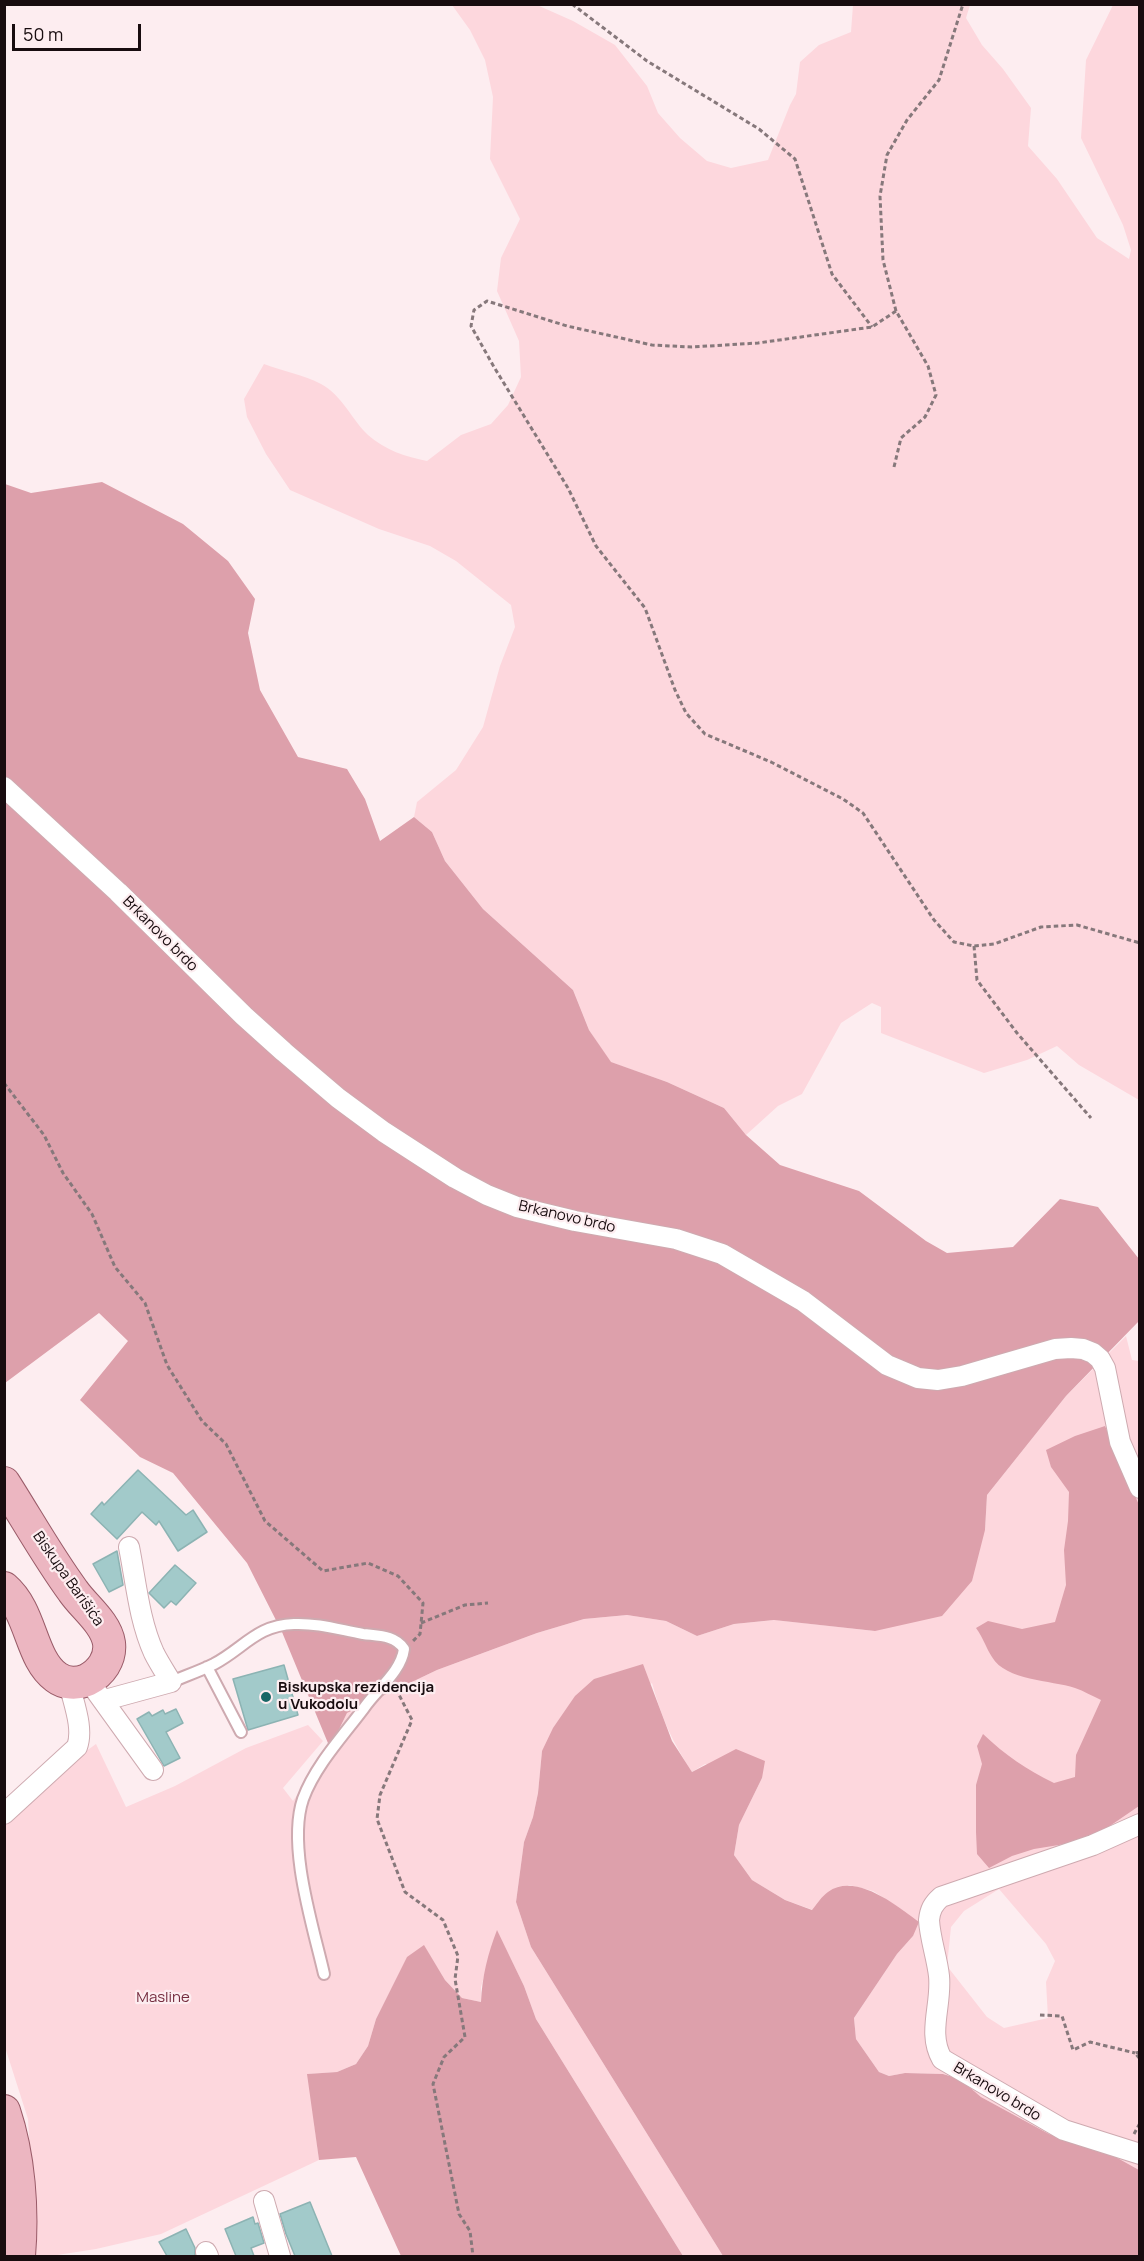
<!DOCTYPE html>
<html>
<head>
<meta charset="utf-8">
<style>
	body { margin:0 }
	#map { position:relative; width:1144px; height:2261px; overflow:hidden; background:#fdedf0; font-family:Manrope,sans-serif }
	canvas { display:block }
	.frame { position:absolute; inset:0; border:6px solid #180c0f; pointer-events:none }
	.scale { position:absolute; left:12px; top:24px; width:129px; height:27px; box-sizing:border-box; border:3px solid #180c0f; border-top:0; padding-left:8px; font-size:18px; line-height:21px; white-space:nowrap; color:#180c0f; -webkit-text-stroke:4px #fdedf0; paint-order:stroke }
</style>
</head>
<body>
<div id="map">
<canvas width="1144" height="2261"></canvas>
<div class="frame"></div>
<div class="scale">50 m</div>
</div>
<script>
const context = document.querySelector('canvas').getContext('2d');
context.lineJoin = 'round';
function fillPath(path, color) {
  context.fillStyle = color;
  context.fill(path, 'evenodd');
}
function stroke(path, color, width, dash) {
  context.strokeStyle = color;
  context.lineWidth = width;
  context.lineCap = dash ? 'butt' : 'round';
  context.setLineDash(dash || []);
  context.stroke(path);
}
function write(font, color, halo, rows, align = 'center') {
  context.font = font + ' Manrope,sans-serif';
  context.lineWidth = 4.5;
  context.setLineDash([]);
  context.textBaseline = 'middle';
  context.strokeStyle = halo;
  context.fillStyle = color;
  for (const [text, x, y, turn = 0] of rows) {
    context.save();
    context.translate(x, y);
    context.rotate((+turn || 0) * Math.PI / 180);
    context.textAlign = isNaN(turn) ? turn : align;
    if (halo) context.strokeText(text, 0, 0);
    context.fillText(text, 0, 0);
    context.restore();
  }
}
fillPath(new Path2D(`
	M452,5H537L573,21L615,45L647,86L658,113L680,138L707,161L731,168L768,160L790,105L796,94L800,62L819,45L851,32L853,5H970L966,18L982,45L1003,69L1031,108L1028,146L1057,179L1097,238L1129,259L1131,250L1123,225L1081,138L1086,60L1113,5H1139V1100L1079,1065L1057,1046L1027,1060L984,1073L881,1033V1007L872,1003L841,1023L802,1094L778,1106L746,1135L724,1108L667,1082L610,1062L589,1030L573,990L483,909L445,861L432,832L414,817L417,802L456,770L483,727L500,666L515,627L511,605L456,561L430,546L379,529L290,490L266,454L247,417L244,399L264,364C282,371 304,375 321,384C342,395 352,420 368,435C385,450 406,457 427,461L461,435L491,424L508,405L521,377L519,341L497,291L501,258L520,219L490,159L493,97L485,60L470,30Z
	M1126,1336L1132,1360L1139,1361V2170L1105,2151L1049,2134L981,2097L956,2077L943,2074L905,2073L889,2076L879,2072L856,2039L854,2018L897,1954L913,1936L904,1911L873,1891L849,1885L813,1910L785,1900L752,1880L734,1855L739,1825L762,1778L705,1764L692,1772C672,1741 662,1719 652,1683L542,1751L538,1793L533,1817L524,1842L516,1902L531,1947L723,2256H683L536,2019L524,1986L497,1931L481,1987V2002L462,1998L445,1980L424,1946L407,1958L376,2019L368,2046L356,2064L337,2072L308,2074L319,2160L161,2234L96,2249L51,2256H32L31,2171L28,2119L5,2047L4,1815L24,1796L96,1744L126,1807L175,1786L246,1748L308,1725L323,1741L283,1788L293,1801L330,1748L347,1713L437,1670L537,1633L584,1619L627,1615L666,1621L697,1636L734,1624L775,1620L875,1631L985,1530L987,1495L1066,1396ZM999,1889L1046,1944L1055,1961L1046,1982L1048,2018L1004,2028L987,2017L947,1966L951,1927L964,1911Z`), '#fdd7dd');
fillPath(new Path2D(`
	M102,482L183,524L228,561L255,599L248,633L260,690L298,757L347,769L365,799L380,841L414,817L432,832L445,861L483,909L573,990L589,1030L611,1062L667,1082L724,1108L746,1135L780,1165L859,1191L926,1241L947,1253L1013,1247L1060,1199L1098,1207L1139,1259V1321L1066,1396L987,1495L985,1530L972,1581L942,1616L875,1631L774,1620L734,1624L697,1636L666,1621L627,1615L584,1619L537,1633L437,1670L347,1713L330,1748L282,1632L247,1563L173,1473L140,1457L80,1400L128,1341L99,1313L5,1383V484L31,493Z
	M1105,1426L1139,1505V1806L1098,1834L1065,1844L1034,1849L1012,1856L989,1868L977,1854L976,1832V1785L982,1764L977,1746L983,1734C1005,1755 1027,1770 1054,1783L1075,1777L1076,1755L1101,1700C1092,1696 1084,1691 1075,1688C1051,1680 1006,1681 992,1657C986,1648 984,1639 976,1628L988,1621L1022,1629L1055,1622L1066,1585L1064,1550L1068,1521L1069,1492L1051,1467L1046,1450L1075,1436Z
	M643,1664L672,1741L692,1772L736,1749L765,1761L762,1778L739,1825L734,1855L752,1880L785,1900L812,1910C817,1904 822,1896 828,1892C856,1872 897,1906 919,1922L913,1936L897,1954L854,2018L856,2039L879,2072L889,2076L905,2073L943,2074L960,2079L981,2097L1049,2134L1105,2151L1139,2170V2256H723L531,1947L516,1902L524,1842L533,1817L538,1793L542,1751L553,1728L575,1696L594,1679Z
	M497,1930L524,1986L536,2019L683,2256H401L356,2157L319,2160L307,2074L337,2072L356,2064L368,2046L376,2019L407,1957L424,1945L445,1980L462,1998L481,2002C482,1977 488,1953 497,1930Z`), '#dda0ab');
const building = new Path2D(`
	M138,1470L186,1515L193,1510L207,1532L178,1551L159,1521L156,1525L142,1512L117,1539L91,1514L102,1502L104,1505Z
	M117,1551L123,1585L109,1592L93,1564Z
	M175,1565L196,1583L176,1605L171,1601L164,1608L149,1593Z
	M284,1665L298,1715L248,1730L233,1679Z
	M176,1709L183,1723L166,1732L180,1758L164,1766L137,1719L149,1712L152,1716L163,1710L165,1714Z
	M310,2202L332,2256H295L286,2234L280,2214Z
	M253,2217L255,2224L258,2223L264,2243L251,2248L254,2256H236L225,2229Z
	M186,2229L195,2248V2256H167L159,2242Z`);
fillPath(building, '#a2caca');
stroke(building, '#8cb3b3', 1.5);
const lane = new Path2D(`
	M207,1667L241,1732
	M171,1682C185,1676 200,1671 214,1664C244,1648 257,1625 294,1624C318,1623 340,1630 363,1634C378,1636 395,1635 404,1649C401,1672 377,1689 364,1708C343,1736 315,1766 303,1799C287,1846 313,1926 324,1974`);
const street = new Path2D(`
	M4,787L118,892L244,1016L284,1052L338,1098L384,1132L455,1178L487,1195L517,1207L575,1221L676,1239L722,1254L803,1301L887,1365L918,1378L938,1380L962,1376L1055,1349L1071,1348L1083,1349L1093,1353L1100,1359L1105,1368L1120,1442L1140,1488
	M96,1691L153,1770
	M105,1700L171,1682C165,1672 159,1663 154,1653C139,1620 136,1582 129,1547
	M4,1814L77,1747C84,1728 73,1702 69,1683
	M1140,1824L1093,1845L941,1897C933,1904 930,1910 929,1920C930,1939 937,1957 939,1976C942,2005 927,2033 942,2059L1064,2130L1140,2154
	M264,2201L280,2256
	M206,2252L208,2256`);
const primary = new Path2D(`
	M4,1483C27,1519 48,1557 73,1591C84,1607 106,1623 109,1643C111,1659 101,1673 87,1680C77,1684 65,1684 56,1677C30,1658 32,1612 4,1588
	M4,2111C19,2156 23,2209 19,2256`);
stroke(lane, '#ceaab0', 14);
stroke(street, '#ceaab0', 22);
stroke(primary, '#995b68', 34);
stroke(new Path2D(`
	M572,4L647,61L759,129L795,159L832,274L872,327
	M896,311L872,327L758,343L692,347L652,345L567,326L487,301L474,310L471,326L494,367L568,488L596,546L645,608L675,690L686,713L705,734L771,762L843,799L863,813L934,920L954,942L974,946L994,944L1041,927L1077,925L1140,943
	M894,467L901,438L925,417L936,395L928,366L896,311L883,260L880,196L887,155L907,120L939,80L963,4
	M974,946L977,980L1017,1033L1091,1118
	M4,1083L44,1135L63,1173L92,1214L115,1267L145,1303L167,1365L202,1421L226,1444L265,1521L323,1571L368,1563L398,1576L423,1603L420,1634L413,1641
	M421,1623L465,1605L488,1603
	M396,1689L412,1720L380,1795L377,1819L405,1892L443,1920L458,1956L455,1979L465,2037L444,2057L433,2084L459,2214L470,2231L473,2256
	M1040,2015L1062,2016L1073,2050L1090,2042L1135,2053
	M1140,2052L1135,2053L1140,2059
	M1134,2134L1140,2123`), '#86787b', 3, [4.5, 3]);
stroke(lane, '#fff', 10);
stroke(street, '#fff', 20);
stroke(primary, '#ecb6c1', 32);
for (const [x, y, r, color] of [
	[266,1697,6,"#176666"]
]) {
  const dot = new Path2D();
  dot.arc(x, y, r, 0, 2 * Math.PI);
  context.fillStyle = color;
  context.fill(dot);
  stroke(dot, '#fdedf0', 2);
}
write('15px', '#180c0f', '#fdedf0', [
	["Brkanovo brdo",160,934,45],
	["Brkanovo brdo",567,1217,13],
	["Biskupa Barišića",68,1579,55],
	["Brkanovo brdo",997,2092,31]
]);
write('bold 15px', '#180c0f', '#fdedf0', [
	["Biskupska rezidencija",278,1688],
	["u Vukodolu",278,1705]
], 'left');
write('15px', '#752d3f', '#fdedf0', [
	["Masline",163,1998]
]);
</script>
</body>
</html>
